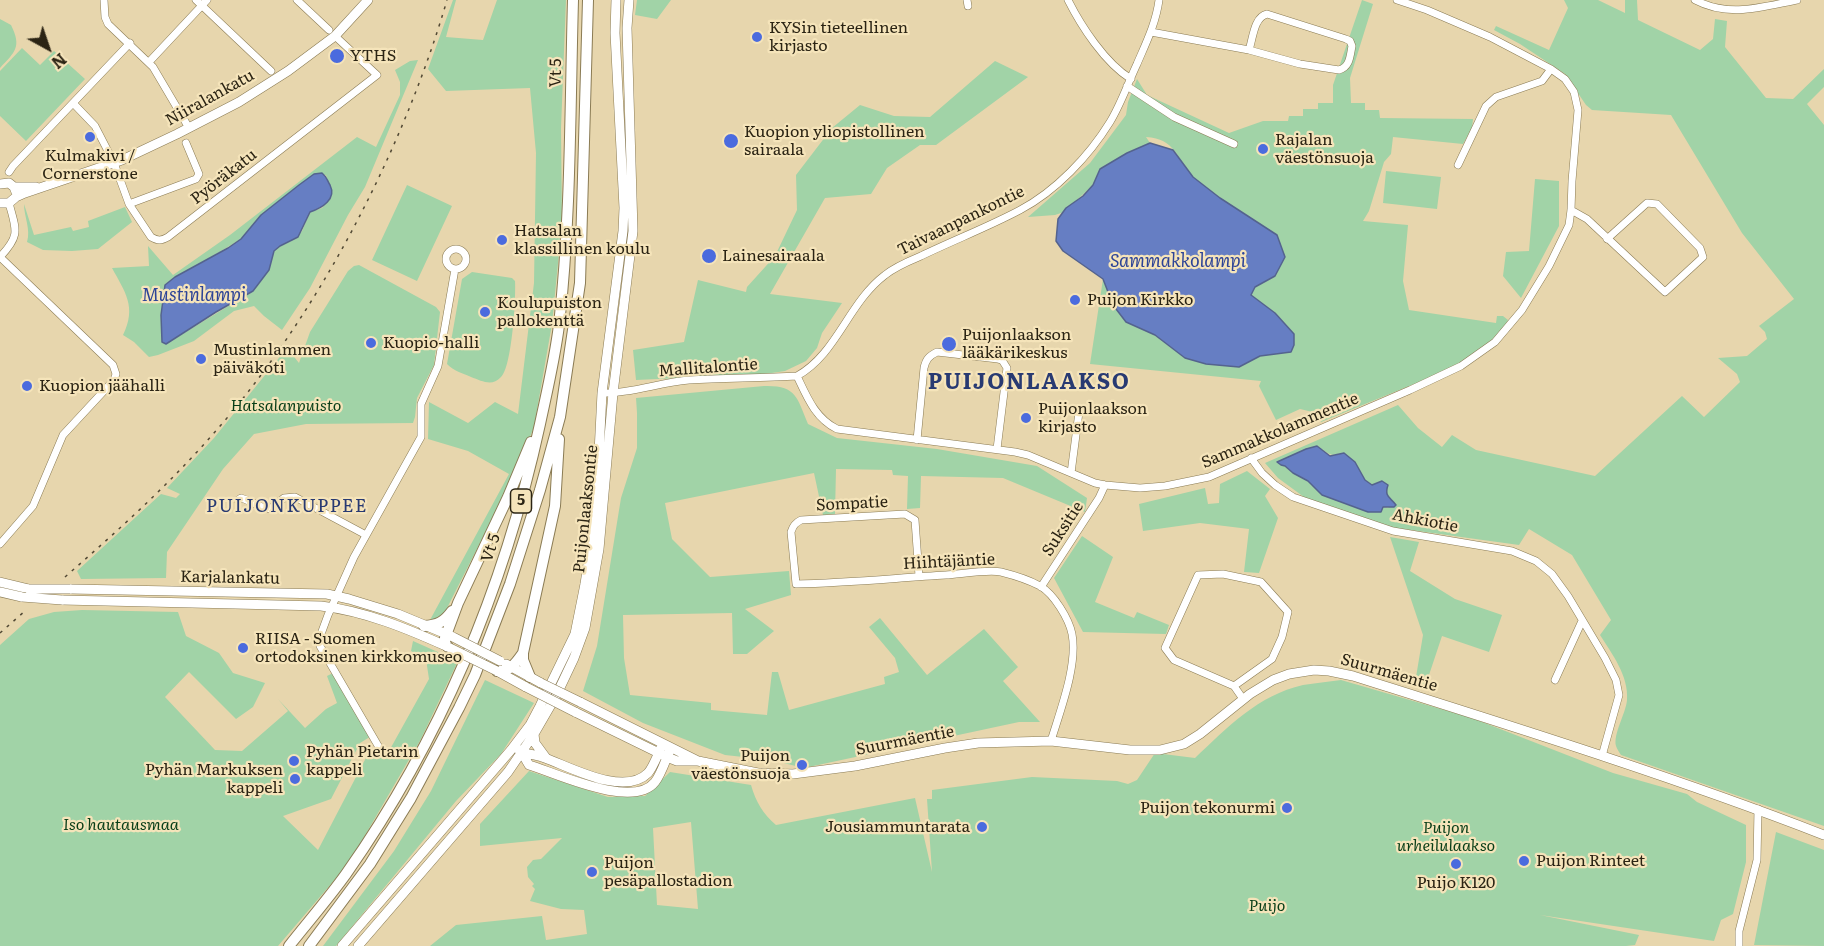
<!DOCTYPE html>
<html>
<head>
<meta charset="utf-8">
<style>
	body { margin:0 }
	#map { position:relative; width:1824px; height:946px; overflow:hidden; background:#e7d6ad; font-family:Literata,serif }
	canvas { display:block }
	.north { position:absolute; left:18px; top:18px; width:60px; height:60px; -webkit-text-stroke:4px #f5e4ba; paint-order:stroke; rotate:140deg; font-size:16px; font-weight:700; line-height:24px; text-align:center; color:#2b2414 }
	.north::after { content:''; display:block; margin:auto; width:21px; height:27px; background:#2b2414; clip-path:polygon(50% 0,100% 100%,50% 72%,0 100%) }
</style>
</head>
<body>
<div id="map">
<canvas width="1824" height="946"></canvas>
<div class="north">N</div>
</div>
<script>
const context = document.querySelector('canvas').getContext('2d');
context.lineJoin = 'round';
function fillPath(path, color) {
  context.fillStyle = color;
  context.fill(path, 'evenodd');
}
function stroke(path, color, width, dash) {
  context.strokeStyle = color;
  context.lineWidth = width;
  context.lineCap = dash ? 'butt' : 'round';
  context.setLineDash(dash || []);
  context.stroke(path);
}
function write(font, color, halo, rows, align = 'center') {
  context.font = font + ' Literata,serif';
  context.lineWidth = 4.5;
  context.setLineDash([]);
  context.textBaseline = 'middle';
  context.strokeStyle = halo;
  context.fillStyle = color;
  for (const [text, x, y, turn = 0] of rows) {
    context.save();
    context.translate(x, y);
    context.rotate((+turn || 0) * Math.PI / 180);
    context.textAlign = isNaN(turn) ? turn : align;
    if (halo) context.strokeText(text, 0, 0);
    context.fillText(text, 0, 0);
    context.restore();
  }
}
fillPath(new Path2D(`
	M453,0H456L446,37L483,40L497,0H566L561,128L562,223L552,324L534,427L514,476L445,612L436,619L430,620L509,474L468,451L428,439L429,402L468,423L495,402L518,414L534,283L536,153L530,88L446,91L428,69Z
	M637,0H671L657,19L635,15Z
	M1362,0L1373,4L1350,78L1351,103H1365V110H1379L1380,118L1473,119L1472,128L1463,144L1393,137L1391,154L1384,162L1369,211L1363,221L1408,225L1403,281L1409,310L1496,323L1497,316H1503L1508,320C1500,338 1468,359 1451,369L1321,422L1317,413L1300,409L1276,420L1259,386L1261,381L1090,364L1103,279L1113,305L1126,322L1155,335L1185,358L1239,367L1260,356L1291,352L1294,345V334L1275,313L1251,295L1255,287L1275,276L1277,235C1252,219 1212,198 1193,177C1175,157 1176,139 1146,137L1150,143L1127,153L1100,169L1093,185L1064,212L1055,215L1028,217L1090,163L1126,115L1128,102L1137,79L1147,95L1229,133L1263,121H1288L1289,116H1303V109H1318V103H1333V85Z
	M1564,0H1598L1625,13V0H1637L1638,20L1700,50L1713,39L1715,19L1727,21L1725,47L1766,98L1793,99L1824,69V87L1807,104L1824,125V826L1621,755C1619,752 1617,749 1616,746C1613,734 1626,713 1627,700C1629,676 1612,654 1600,635L1611,620L1572,555L1529,529L1519,545L1389,527L1308,500L1278,478L1265,463L1398,405L1418,428L1442,447L1452,435L1476,450L1595,476L1682,396L1704,417L1740,382L1737,374L1718,358L1747,356L1767,339L1765,332L1759,326L1794,299L1742,233L1671,115L1592,110L1586,105L1565,74L1520,44L1494,30L1496,26L1549,50L1568,8ZM1317,446C1327,452 1330,458 1342,453L1355,462L1365,480L1373,485L1377,484L1386,491L1387,497L1394,502L1388,508L1383,507L1382,508C1361,508 1346,506 1327,495C1320,492 1315,485 1308,481C1300,475 1292,473 1285,466L1306,449Z
	M0,19L11,25C22,47 15,52 0,68Z
	M22,48L40,65L54,51L85,79L26,141L0,116V71Z
	M418,60L365,187L348,215L310,288L282,330L264,316L254,306L234,311L194,341L158,355L149,357L134,342L123,335C137,307 125,292 112,268L149,266L148,246L173,275L230,235L357,137L376,147L400,95V82L395,70L410,61ZM326,175L331,198L322,208L310,212L302,231L291,241L280,246L274,251L269,270L253,291L166,344L162,342L161,315L165,285L241,239L261,215L299,185Z
	M995,61L1028,77L936,145H920L887,168L871,194L825,198L770,294L842,303L822,333L817,348L806,361L785,371L765,374L636,380L633,350L684,342L698,280L746,292L747,287L775,256L797,210L796,175L832,128L860,105L894,116L930,117Z
	M1386,171L1441,177L1437,209L1383,203Z
	M1535,179L1559,181V226L1521,298L1503,276L1506,252L1529,251Z
	M407,185L452,206L417,281L372,260Z
	M24,204L34,235L71,227L73,231L89,227L88,221L125,207L132,222L98,249L72,251L43,250L27,242C31,229 24,217 24,204Z
	M359,265L436,307L440,312L434,365L417,398L415,417L413,423L306,424L254,434L223,469L167,552L166,578L81,579L77,571L161,494L176,498L180,494L167,488L214,438L287,348L299,363L310,332L348,271L354,266Z
	M472,272L512,278L515,281C516,298 512,367 501,377C492,387 482,381 471,377C462,373 454,371 447,364L462,279Z
	M764,386C796,385 797,397 808,424L837,438L937,449L1037,466L1087,498L1085,512L1003,478L921,476L920,508L907,509L908,476L893,475L892,470L836,469L835,514L823,515L814,473L665,503L672,539L710,577L789,571L791,595L745,609L774,631L747,654H733L732,613L623,615L624,658L630,695L711,703V710L767,715L772,672H778L789,710L885,684L884,677L899,672L895,658L869,627L880,618L927,675L984,629L1018,667L1003,681L1040,722H1019L804,768L771,760L725,755L643,723L583,691L597,646L621,498L637,448V413L636,398Z
	M1247,471L1270,489L1265,496L1278,518L1259,573L1244,572L1249,529L1200,523L1143,531L1139,504L1205,488L1208,504L1219,503L1220,484Z
	M1082,536L1113,557L1095,602L1134,618L1137,612L1169,625L1166,634L1083,632L1054,578Z
	M1390,537L1419,542L1410,571L1455,599L1502,615L1489,652L1442,636L1425,687L1415,683L1423,635Z
	M82,610L178,612L186,636L219,653L233,673L265,683L253,707L236,719L189,672L165,697L215,750L242,751L288,711L278,699L305,728L326,709L337,703L327,676L335,672L373,735L360,743L331,799L283,816L318,850L368,754L389,751L429,679L426,659L411,651L413,641L458,661L421,739L349,863L278,946H0V645L29,619L54,612Z
	M485,680L534,703L501,754L456,801L336,946H323L394,851L431,791Z
	M1341,680L1472,718L1613,773L1687,794L1697,802L1746,825V862L1733,914L1721,920L1714,941L1540,915L1639,935L1635,945L1626,946H430L456,925L542,916L546,940L587,934L584,910L561,909L530,901L535,889L532,886L534,884L528,877L527,867L533,860L541,859L562,838L480,846V824L529,771L608,797L645,796L670,772L751,785C756,802 763,814 776,825L915,798L932,872L927,799H932V790L1032,777L1117,781L1128,784L1137,780L1155,753L1195,758C1227,728 1258,695 1303,685C1315,683 1328,682 1341,680ZM691,822L698,909L657,905L653,828Z
	M1776,832L1824,850V946L1754,945Z`), '#a1d3a7');
const water = new Path2D(`
	M1150,143L1173,150L1193,177L1220,198L1277,235L1285,257L1275,276L1255,287L1251,295L1275,313L1294,334V345L1291,352L1260,356L1239,367L1206,364L1185,358L1155,335L1126,322L1113,305L1103,279L1063,251L1056,241L1058,219L1066,208L1083,196L1093,185L1100,169L1127,153Z
	M322,173C327,177 327,180 330,185C337,199 322,208 310,212L298,237L280,246L274,251L269,270L253,291L216,312L166,344L162,342L161,315L165,285L175,277L228,248L241,239L261,215L299,185L314,174Z
	M1317,446L1330,456L1344,453L1355,462L1365,480L1372,485L1382,481L1388,485C1384,497 1390,497 1396,505L1394,507H1383L1381,512H1368L1322,495L1308,481L1293,473L1285,466L1281,465L1277,462L1306,449Z`);
fillPath(water, '#667ec3');
stroke(water, '#54638e', 1.5);
const minor = new Path2D(`
	M104,0L105,17L108,24L153,67L189,128
	M196,0L271,71
	M297,0L329,30
	M967,0L968,6
	M1068,0C1081,26 1105,63 1131,79
	M1695,0C1729,18 1762,7 1797,0
	M1151,32L1249,50L1300,64L1339,70C1350,67 1350,56 1352,46L1350,41L1346,39L1267,14C1254,17 1253,38 1249,50
	M149,62L207,0
	M1127,86L1174,117L1234,144
	M73,103L95,126L110,155
	M114,163L129,204L151,237C158,241 161,241 168,237L377,75L335,36
	M1458,165L1486,106L1496,97L1542,81L1551,69
	M9,172L13,166L130,43
	M129,204L196,179L199,174L186,143
	M1571,210L1587,219L1665,292L1703,257L1700,248L1657,204L1647,203L1607,239
	M446 259a10 10 0 1 1 20 0a10 10 0 1 1-20 0Z
	M797,376C807,397 815,418 837,429L1015,452L1028,455L1095,483L1105,485L1140,488L1165,486L1209,477L1410,390L1461,366L1495,342L1522,310L1549,266L1569,225L1571,210L1572,181L1578,110L1574,92L1565,79L1551,69L1490,37L1427,10L1397,0
	M602,393C630,394 661,382 689,380C725,378 761,378 797,376C837,354 848,303 885,275C896,266 909,261 921,256C954,240 988,227 1020,210C1056,191 1089,156 1110,122C1121,104 1128,83 1137,64C1146,43 1156,23 1159,0
	M917,440L924,368C926,359 929,356 937,352L998,359L1002,360L1007,368L997,449
	M1251,458L1262,473L1275,485L1293,497L1393,531L1512,551L1536,561L1552,574L1568,596L1605,658L1616,680L1619,695L1602,756
	M1071,473L1079,412
	M238,500L241,498C252,501 260,508 270,509L284,498L295,497L366,535
	M0,544L33,506L63,435L114,380L116,374L113,365L0,257C21,235 16,230 9,203
	M919,576L915,520L905,514L801,520C795,523 793,526 791,532L796,584C846,583 896,578 946,575C961,574 989,569 1001,572C1013,575 1029,580 1040,586C1054,594 1069,619 1072,634C1078,665 1060,711 1051,741
	M1041,587L1099,498L1105,485
	M1555,680L1582,621
	M1234,686L1174,660L1165,648L1198,575L1223,574L1261,582L1288,612L1282,637L1272,659L1234,686L1243,699
	M380,749L320,646L321,634L328,615L354,557L421,437V404L438,366L455,269
	M1739,946V931L1757,860L1758,809`);
const major = new Path2D(`
	M0,184L9,183L14,187L16,192
	M14,187H36
	M0,203H9L16,197L25,193L122,160L177,134L239,102L288,71L335,36L368,0
	M0,582L29,589
	M70,589L327,594L349,599L398,614L451,636
	M0,592L22,597
	M62,600L321,606C365,611 408,629 448,647
	M506,664L541,683
	M497,671L526,687
	M580,702L698,761L758,773L793,774L855,766L945,748L978,743L1051,741L1130,750H1160L1184,744L1200,734L1250,694L1273,680L1289,674L1314,670L1329,671L1353,676C1511,726 1669,775 1824,835
	M575,712L667,757L677,761H696
	M534,734L535,743L546,758
	M518,749L522,753L529,765C556,773 633,810 655,782C662,773 666,758 671,748
	M522,753C530,754 537,755 545,758C570,767 624,797 648,773C654,766 658,753 663,744
	M342,946L511,750L530,725L540,706L575,634L585,584L596,512L602,393L623,231L624,208L615,33L616,0
	M358,946L508,772L534,734L556,696L574,658L585,628L599,549L613,393L633,231L627,28L629,0`);
const highway = new Path2D(`
	M424,626C438,625 444,622 452,611
	M448,647L445,643V638L458,603L508,497L531,442
	M497,671C510,672 516,663 523,653
	M530,677L523,660V653L555,506L559,439
	M289,946C308,922 328,899 346,874C441,739 505,585 540,424C547,391 555,358 559,325C571,217 570,108 573,0
	M309,946L370,864L411,798L459,708L475,675L510,584L540,490L560,417L580,283L588,0`);
stroke(minor, '#8a7b54', 8);
stroke(major, '#8a7b54', 10);
stroke(highway, '#8a7b54', 12);
stroke(minor, '#fff', 7);
stroke(major, '#fff', 9);
stroke(highway, '#fff', 10);
stroke(new Path2D(`
	M65,577C114,534 162,491 206,442C314,323 402,154 447,0
	M0,633L25,611`), '#524934', 1.5, [3, 6]);
const majorBridge = new Path2D(`
	M29,589H70
	M22,597L62,600
	M453,637L500,661
	M448,647L497,671
	M541,683L580,702
	M526,687L575,712`);
stroke(majorBridge, '#8a7b54', 10, []);
stroke(majorBridge, '#fff', 9);
for (const [x, y, r, color] of [
	[757,37,6,"#4b6bde"],
	[337,56,8,"#4b6bde"],
	[90,137,6,"#4b6bde"],
	[731,141,8,"#4b6bde"],
	[1263,149,6,"#4b6bde"],
	[502,240,6,"#4b6bde"],
	[709,256,8,"#4b6bde"],
	[1075,300,6,"#4b6bde"],
	[485,312,6,"#4b6bde"],
	[371,343,6,"#4b6bde"],
	[949,344,8,"#4b6bde"],
	[201,359,6,"#4b6bde"],
	[27,386,6,"#4b6bde"],
	[1026,418,6,"#4b6bde"],
	[243,648,6,"#4b6bde"],
	[294,761,6,"#4b6bde"],
	[802,765,6,"#4b6bde"],
	[295,779,6,"#4b6bde"],
	[1287,808,6,"#4b6bde"],
	[982,827,6,"#4b6bde"],
	[1524,861,6,"#4b6bde"],
	[1456,864,6,"#4b6bde"],
	[592,872,6,"#4b6bde"]
]) {
  const dot = new Path2D();
  dot.arc(x, y, r, 0, 2 * Math.PI);
  context.fillStyle = color;
  context.fill(dot);
  stroke(dot, '#f5e4ba', 2);
}
for (const [x, y, w] of [
	[521,501,21]
]) {
  const box = new Path2D();
  box.roundRect(x - w / 2, y - 12, w, 24, 4.5);
  context.fillStyle = '#f5e4ba';
  context.fill(box);
  stroke(box, '#2b2414', 1.5);
}
write('bold 15px', '#2b2414', null, [
	["5",521,501]
]);
write('16px', '#2b2414', '#f5e4ba', [
	["KYSin tieteellinen",769,28],
	["kirjasto",769,46],
	["YTHS",350,56],
	["Kuopion yliopistollinen",744,132],
	["sairaala",744,150],
	["Rajalan",1275,140],
	["väestönsuoja",1275,158],
	["Kulmakivi /",90,156,"center"],
	["Cornerstone",90,174,"center"],
	["Hatsalan",514,231],
	["klassillinen koulu",514,249],
	["Lainesairaala",722,256],
	["Puijon Kirkko",1087,300],
	["Koulupuiston",497,303],
	["pallokenttä",497,321],
	["Puijonlaakson",962,335],
	["lääkärikeskus",962,353],
	["Kuopio-halli",383,343],
	["Mustinlammen",213,350],
	["päiväkoti",213,368],
	["Kuopion jäähalli",39,386],
	["Puijonlaakson",1038,409],
	["kirjasto",1038,427],
	["RIISA - Suomen",255,639],
	["ortodoksinen kirkkomuseo",255,657],
	["Pyhän Pietarin",306,752],
	["kappeli",306,770],
	["Puijon",790,756,"right"],
	["väestönsuoja",790,774,"right"],
	["Pyhän Markuksen",283,770,"right"],
	["kappeli",283,788,"right"],
	["Puijon tekonurmi",1275,808,"right"],
	["Jousiammuntarata",970,827,"right"],
	["Puijon Rinteet",1536,861],
	["Puijon",604,863],
	["pesäpallostadion",604,881],
	["Puijo K120",1456,883,"center"]
], 'left');
write('16px', '#2b2414', '#f5e4ba', [
	["Vt 5",556,73,-89],
	["Niiralankatu",210,98,-29],
	["Pyöräkatu",224,177,-38],
	["Taivaanpankontie",961,221,-26],
	["Mallitalontie",708,368,-4],
	["Sammakkolammentie",1280,431,-23],
	["Sompatie",852,504,-3],
	["Puijonlaaksontie",586,509,-84],
	["Ahkiotie",1425,521,11],
	["Suksitie",1063,529,-57],
	["Vt 5",491,548,-72],
	["Hiihtäjäntie",949,562,-3],
	["Karjalankatu",230,578,1],
	["Suurmäentie",1389,673,16],
	["Suurmäentie",905,741,-11]
]);
write('italic 16px', '#083e18', '#f5e4ba', [
	["Hatsalanpuisto",286,406],
	["Iso hautausmaa",121,825],
	["Puijon",1446,828],
	["urheilulaakso",1446,846],
	["Puijo",1267,906]
]);
write('italic 18px', '#2d4497', '#f5e4ba', [
	["Sammakkolampi",1178,262],
	["Mustinlampi",194,296]
]);
context.letterSpacing = '1.5px';
write('18px', '#283a72', '#f5e4ba', [
	["PUIJONKUPPEE",287,507]
]);
context.letterSpacing = '0px';
context.letterSpacing = '1.5px';
write('bold 22px', '#283a72', '#f5e4ba', [
	["PUIJONLAAKSO",1029,383]
]);
context.letterSpacing = '0px';
</script>
</body>
</html>
